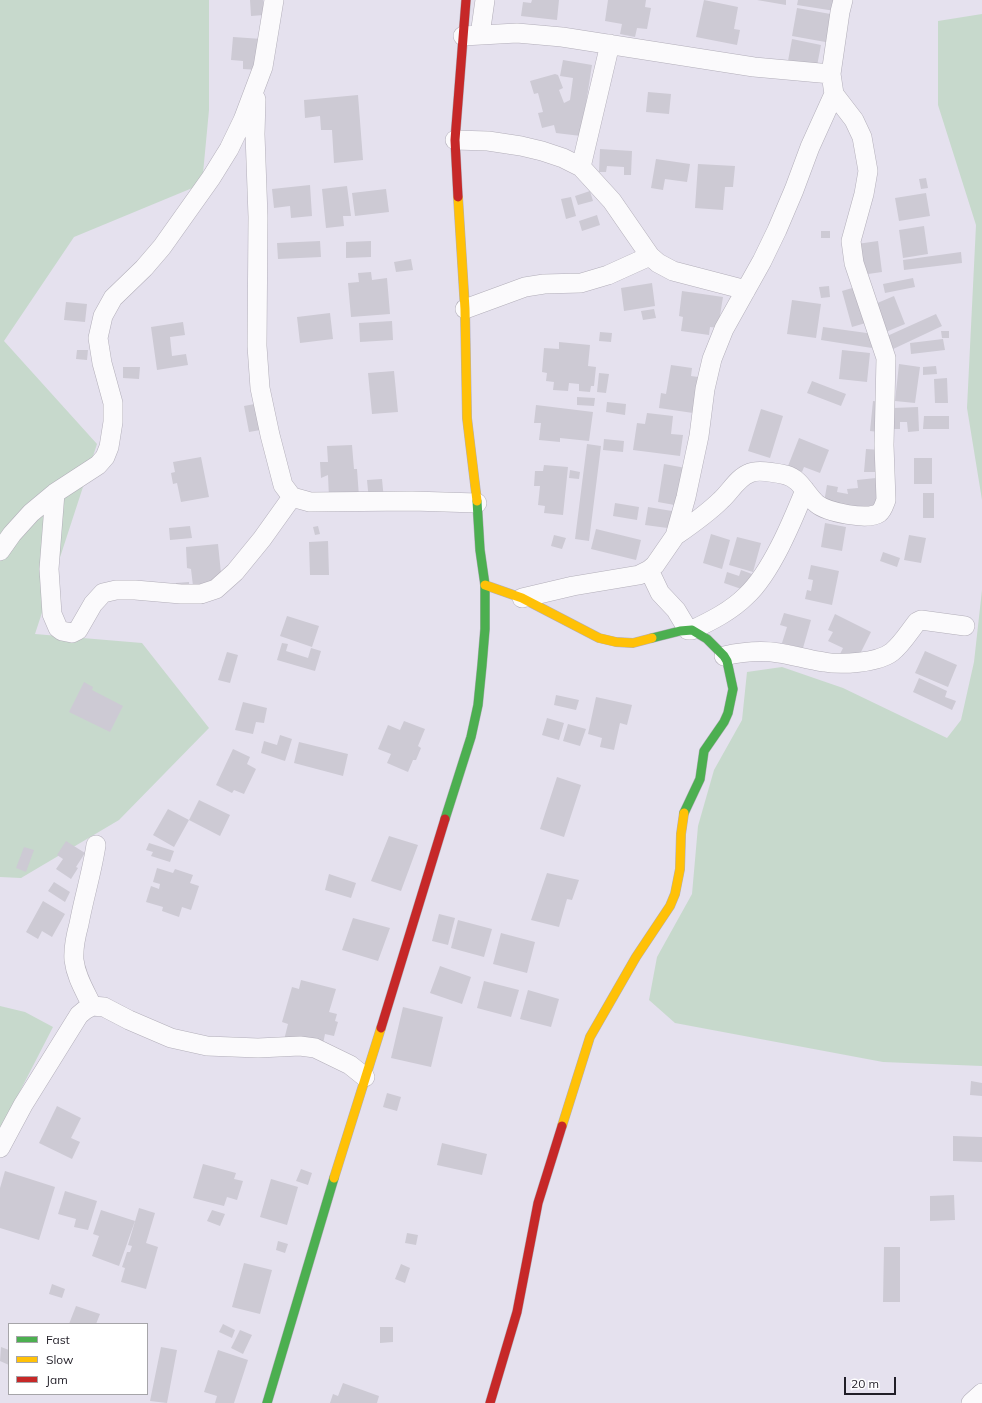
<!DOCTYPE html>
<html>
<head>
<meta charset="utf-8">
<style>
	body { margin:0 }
	#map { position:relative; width:982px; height:1403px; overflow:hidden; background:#e5e1ee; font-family:Mulish,sans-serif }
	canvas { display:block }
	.legend { position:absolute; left:8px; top:1323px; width:140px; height:72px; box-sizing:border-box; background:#fff; border:1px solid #a6a5a9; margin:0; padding:5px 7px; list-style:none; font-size:12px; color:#211e27 }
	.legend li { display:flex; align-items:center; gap:8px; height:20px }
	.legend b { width:20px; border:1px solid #a6a5a9 }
	.scale { position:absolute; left:844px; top:1377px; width:52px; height:18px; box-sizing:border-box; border:2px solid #211e27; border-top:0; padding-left:5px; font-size:12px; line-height:14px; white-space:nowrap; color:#211e27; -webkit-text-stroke:3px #fff; paint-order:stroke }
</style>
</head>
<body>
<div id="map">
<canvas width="982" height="1403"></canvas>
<ul class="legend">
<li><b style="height:5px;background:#4caf50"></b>Fast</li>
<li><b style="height:5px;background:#ffc107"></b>Slow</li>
<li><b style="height:5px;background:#c62828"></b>Jam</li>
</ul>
<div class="scale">20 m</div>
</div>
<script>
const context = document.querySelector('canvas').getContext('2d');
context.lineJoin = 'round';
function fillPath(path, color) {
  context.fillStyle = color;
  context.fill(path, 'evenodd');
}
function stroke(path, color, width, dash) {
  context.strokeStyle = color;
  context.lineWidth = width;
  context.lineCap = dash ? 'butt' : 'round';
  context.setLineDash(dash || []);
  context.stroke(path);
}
fillPath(new Path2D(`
	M0,0H209V110L202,184L74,237L4,341L97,444L35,634L142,643L209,728L119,820L21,878L0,877Z
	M982,14V500L967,408L976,225L938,105V21Z
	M982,590V1066L883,1062L675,1023L649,1000L657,957L692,894L698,826L714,770L742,720L747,672L782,667L843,688L947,738L961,720L974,662Z
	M0,1006L25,1012L53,1027L0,1130Z`), '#c7d9cc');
fillPath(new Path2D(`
	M250,0H263L264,15L251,16Z
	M532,0H559L557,20L521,16L523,2L531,3Z
	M608,0H646L645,7L651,8L647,29L637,28L635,37L620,34L622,24L605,21Z
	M704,0L738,7L734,29L740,30L737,45L696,37Z
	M757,0H786V5Z
	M798,0H836L835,11L797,5Z
	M797,8L836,15L831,43L792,36Z
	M233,37L262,39L259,70L243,69V61L231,60Z
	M792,39L821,45L817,66L788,61Z
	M563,60L592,65L581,136L556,133L554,125L542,128L538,113L543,112L538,93L534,94L530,81L555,74L558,75L563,88L559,90L564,103L570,100L573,78L560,76Z
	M648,92L671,94L669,114L646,112Z
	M358,95L363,160L334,163L332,130H321L320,116L305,118L304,100Z
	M600,149L632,151L631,175H624V167L607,166L606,172H599Z
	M656,159L690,164L687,182L665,179L663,190L651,188Z
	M698,164L735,166L733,187H725L723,210L695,208Z
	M926,178L928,188L921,189L919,179Z
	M310,185L312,216L291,218L290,206L274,208L272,189Z
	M347,186L351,216H343L344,226L326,228L322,189Z
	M386,189L389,212L355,216L352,193Z
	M590,191L593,201L578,205L575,196Z
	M926,193L930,216L899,221L895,198Z
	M571,197L576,216L566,219L561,199Z
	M597,215L600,225L582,231L579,221Z
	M924,226L928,254L903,258L899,230Z
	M821,231H830V238H821Z
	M320,241L321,257L278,259L277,243Z
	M371,241V257L346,258V242Z
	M878,241L882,272L861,275L857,244Z
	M961,252L962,263L904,270L903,260Z
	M411,259L413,270L396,272L394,262Z
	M371,272L372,280L387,278L390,314L351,317L348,283L359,282L358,273Z
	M913,278L915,287L885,293L883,284Z
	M652,283L655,306L624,311L621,288Z
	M829,286L830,297L821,298L819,287Z
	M859,286L869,322L852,327L842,291Z
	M682,291L723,297L718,328L710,327L709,335L681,331L683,317L679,316Z
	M894,296L905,324L881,334L875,304Z
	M792,300L821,304L816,338L787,334Z
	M66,302L87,304L85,322L64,320Z
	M654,309L656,318L643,320L641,311Z
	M330,313L333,339L300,343L297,317Z
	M936,314L942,326L891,350L885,337Z
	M392,321L393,340L360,342L359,323Z
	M183,322L185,335L170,337L172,356L186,354L188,365L157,370L151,327Z
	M823,327L874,334L872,348L821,340Z
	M941,331H949V338H942Z
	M600,332L612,333L611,342L599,341Z
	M943,339L945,350L911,354L910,343Z
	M559,342L590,345L588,366L596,367L594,386H591L590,392L579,391V384L569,383L568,391L553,390L554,382L546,381L547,373L542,372L544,348L559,349Z
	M77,350H88L87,360L76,359Z
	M842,350L870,353L867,382L839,379Z
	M899,364L920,367L915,403L895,401Z
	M671,365L692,368L691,376L698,377L693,413L659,408L661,393L666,394Z
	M936,366L937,374L923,375V367Z
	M123,367H140L139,379L123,378Z
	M394,371L398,412L372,414L368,373Z
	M599,373L609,374L606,393L597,392Z
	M947,378L948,403H935L934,379Z
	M812,381L846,394L841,406L807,393Z
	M577,397L595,398L594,406L577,405Z
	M873,401L882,402L879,432L870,431Z
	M607,402L626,404L625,415L606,412Z
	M260,403L266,429L249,432L244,406Z
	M536,405L593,412L589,441L560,438V442L539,440L541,423H534Z
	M918,407L919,431L908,432L907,422H900V429H893V408Z
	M761,409L783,416L770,458L748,451Z
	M647,413L673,416L671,434L683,435L680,456L633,450L637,423L645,424Z
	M924,416H949V429H923Z
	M799,438L829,450L820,473L804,467L802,472L788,466Z
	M604,439L624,441L623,452L603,450Z
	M587,444L601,446L589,541L575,539Z
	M352,445L354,469H357L359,497L329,498L328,475L321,478L320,462H328L327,446Z
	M866,449L881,450L879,472H864Z
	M201,457L209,497L181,502L177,483L173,484L171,473L175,472L173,462Z
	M914,458H932V484H914Z
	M664,464L686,468L680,506L658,502Z
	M544,465L568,467L563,515L544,513L545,506L538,505L540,486H534L535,471H543Z
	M570,470L580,472L579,479L569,478Z
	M876,478L879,507L823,508L827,485L838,487L837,492L848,494L847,489L858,488L857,480Z
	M382,479L384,500L369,501L367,480Z
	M923,493H934V518H923Z
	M615,503L639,507L637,520L613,516Z
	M648,507L678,512L675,529L645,525Z
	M825,523L846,527L842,551L821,547Z
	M190,526L192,538L170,540L169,528Z
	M318,526L320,534L315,535L313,527Z
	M596,529L641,540L636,560L591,549Z
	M711,534L730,540L722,569L703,563Z
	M554,535L566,538L562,549L551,546Z
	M909,535L926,538L921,563L904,560Z
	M737,537L761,543L753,572L729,565Z
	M328,541L329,575H310L309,542Z
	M218,544L222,583L193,586L191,569L187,568L186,547Z
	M883,552L900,558L897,567L880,561Z
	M811,565L839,571L832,605L805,599L807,590L811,591L813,580L808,579Z
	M741,570L752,574L747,591L724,583L727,572L739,576Z
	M189,582V589L176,590V583Z
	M784,613L811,620L803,648L782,643L787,627L780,625Z
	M835,614L871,632L856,662L840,654L843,648L828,641L833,632L828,630Z
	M287,616L319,626L312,647L280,636Z
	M282,643L288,644L286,651L308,658L311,648L321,651L315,671L277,660Z
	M925,651L957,665L948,687L915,673Z
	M227,652L238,655L230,683L218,680Z
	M919,678L947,691L945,697L956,701L952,710L913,692Z
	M84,682L93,687L92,690L123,706L110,732L69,712Z
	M556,695L579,700L576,710L554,705Z
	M596,697L632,705L627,725L620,723L614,750L600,747L602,738L588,734Z
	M243,702L267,708L264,723L256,722L253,734L235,730Z
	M547,718L564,723L559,740L542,735Z
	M404,721L425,729L418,746L421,748L416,760H413L408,772L387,763L391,754L378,749L388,725L400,730Z
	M568,724L586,729L580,746L563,741Z
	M280,735L292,739L285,761L261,753L264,741L277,745Z
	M299,742L348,754L343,776L294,763Z
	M233,749L250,757L247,764L256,769L244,794L234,790L232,793L216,785Z
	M557,777L581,785L564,837L540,829Z
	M199,800L230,815L220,836L189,820Z
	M168,809L189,820L174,847L153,835Z
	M389,836L418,845L401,891L371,881Z
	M66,841L85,853L76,867L78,868L71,879L56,869L63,859L57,855Z
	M149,843L174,851L170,862L151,856L153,852L146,850Z
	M24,847L34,850L26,872L16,868Z
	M157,868L173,873L175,869L193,875L190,883L199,886L191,910L182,907L179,917L162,911L163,907L146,902L151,886L159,889L160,884L153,882Z
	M547,873L579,880L572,900L567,899L559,927L531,920Z
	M329,874L356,883L351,898L325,890Z
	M54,882L70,892L65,902L48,891Z
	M43,901L65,914L52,937L42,931L38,939L26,932Z
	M439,914L455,918L448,945L432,941Z
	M353,918L390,928L378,961L342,950Z
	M458,920L492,929L484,957L451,948Z
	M501,933L535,942L527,973L493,964Z
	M440,966L471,977L462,1004L430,993Z
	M301,980L336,989L329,1012L337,1014L335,1021L338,1022L334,1036L325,1034L323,1044L284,1040L288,1024L282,1022L292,987L299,989Z
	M484,981L519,990L511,1017L477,1008Z
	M528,990L559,999L551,1027L520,1019Z
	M403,1007L443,1017L431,1067L391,1058Z
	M971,1081L982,1083V1096L970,1095Z
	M387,1093L401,1097L397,1111L383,1107Z
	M57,1106L81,1118L71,1138L80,1142L72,1159L39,1143Z
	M953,1136L982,1137V1162L953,1161Z
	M442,1143L487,1154L482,1175L437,1165Z
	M203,1164L236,1173L234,1179L243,1181L237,1200L227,1197L224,1206L193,1198Z
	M301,1169L312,1173L308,1185L296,1181Z
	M5,1171L55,1187L39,1240L0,1228V1188Z
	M271,1179L298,1187L287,1225L260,1217Z
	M65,1191L97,1201L88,1230L74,1227L76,1219L58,1214Z
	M954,1195L955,1220L930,1221V1196Z
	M139,1208L155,1213L146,1243L158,1247L146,1289L121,1282L125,1268L122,1267L127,1252H130L132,1246L128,1245Z
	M101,1210L135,1221L119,1266L92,1256L99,1236L93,1234Z
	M212,1210L225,1214L220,1226L207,1221Z
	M407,1233L418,1235L416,1245L405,1243Z
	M278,1241L288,1244L285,1253L276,1250Z
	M884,1247H900V1302H883Z
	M244,1263L272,1270L260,1314L232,1307Z
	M401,1264L410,1268L405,1283L395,1279Z
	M52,1284L65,1289L62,1298L49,1294Z
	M76,1306L100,1314L96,1324H69Z
	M223,1324L235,1330L232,1338L219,1332Z
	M380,1327H393V1342L380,1343Z
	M240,1330L252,1335L243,1354L231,1348Z
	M1,1347L9,1350V1365L0,1361Z
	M161,1347L177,1350L167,1403L150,1401Z
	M218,1350L248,1360L234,1403H215L217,1396L204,1392Z
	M343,1383L379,1396L377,1403H330L333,1394L338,1396Z`), '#cdcad4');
const street = new Path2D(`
	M480,35L485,0
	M463,36L517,33L562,37L754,67L831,74
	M256,99L255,134L258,217L257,346L260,388L270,435L283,485L292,497L310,502L412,501L477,503
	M455,140L488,141L521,146L542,151L563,158L581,167L612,201L650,256L658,263L673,271L746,290
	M581,167L610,44
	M465,309L525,287L544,284L581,283L608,275L650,256
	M55,493L49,569L52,614L58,628L62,631L72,633L78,630L93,604L103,593L116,590H135L181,594H201L216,589L235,572L262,539L292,497
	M675,536C691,525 707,514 721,500C730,492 738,477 750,473C758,469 777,473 786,475C801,479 806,495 817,504C827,512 868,521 879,513C883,510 884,505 886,500L884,445L886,358L854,263L851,241L864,194L868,171L862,137L854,120L834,94L831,74L840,12L843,0
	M0,551L12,534L31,513L55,493L98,465L105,457L109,447L113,422V403L102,363L98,338L103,316L113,298L144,268L162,247L211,178L229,149L243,120L263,67L274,0
	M649,570L660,593L676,610L688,630
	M522,598L573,586L639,575L649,570L655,565L675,536L686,497L699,436L705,389L712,359L724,329L762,261L777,230L794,190L810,147L834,94
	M692,630C711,621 731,611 746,596C771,573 792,522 805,490
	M724,656C742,652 760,650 779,653C794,655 808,660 824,662C841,665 878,663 892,652C902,644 909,632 917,622L921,620L965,626
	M92,1006C85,991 76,977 74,960C73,948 76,935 79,924C84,897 92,872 96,845
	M0,1148L23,1105L79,1015L85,1010L92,1006L104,1007L129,1020L171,1038L207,1046L258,1048L300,1046L315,1048L350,1065L365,1077
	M971,1403L982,1393`);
const fast = new Path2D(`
	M652,638L680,631L692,630L707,639L724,656L727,661L733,689L728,713L724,722L704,751L700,779L684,813
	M445,819L471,737L478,705L482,665L485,629V585L480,550L477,501
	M267,1403L334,1178`);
const slow = new Path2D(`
	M458,197L465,309L467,418L477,501
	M485,585L522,598L599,638L616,642L633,643L652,638
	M562,1126L590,1037L636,957L670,906L675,894L680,869L681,834L684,813
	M334,1178L381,1028`);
const jam = new Path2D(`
	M458,197L455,140L466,0
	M381,1028L445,819
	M490,1403L517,1312L538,1203L562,1126`);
stroke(street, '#b2aeb9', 20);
stroke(fast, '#b2aeb9', 10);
stroke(slow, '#b2aeb9', 10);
stroke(jam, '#b2aeb9', 10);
stroke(street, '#fbfafc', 19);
stroke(fast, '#4caf50', 9);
stroke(slow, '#ffc107', 9);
stroke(jam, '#c62828', 9);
</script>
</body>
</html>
